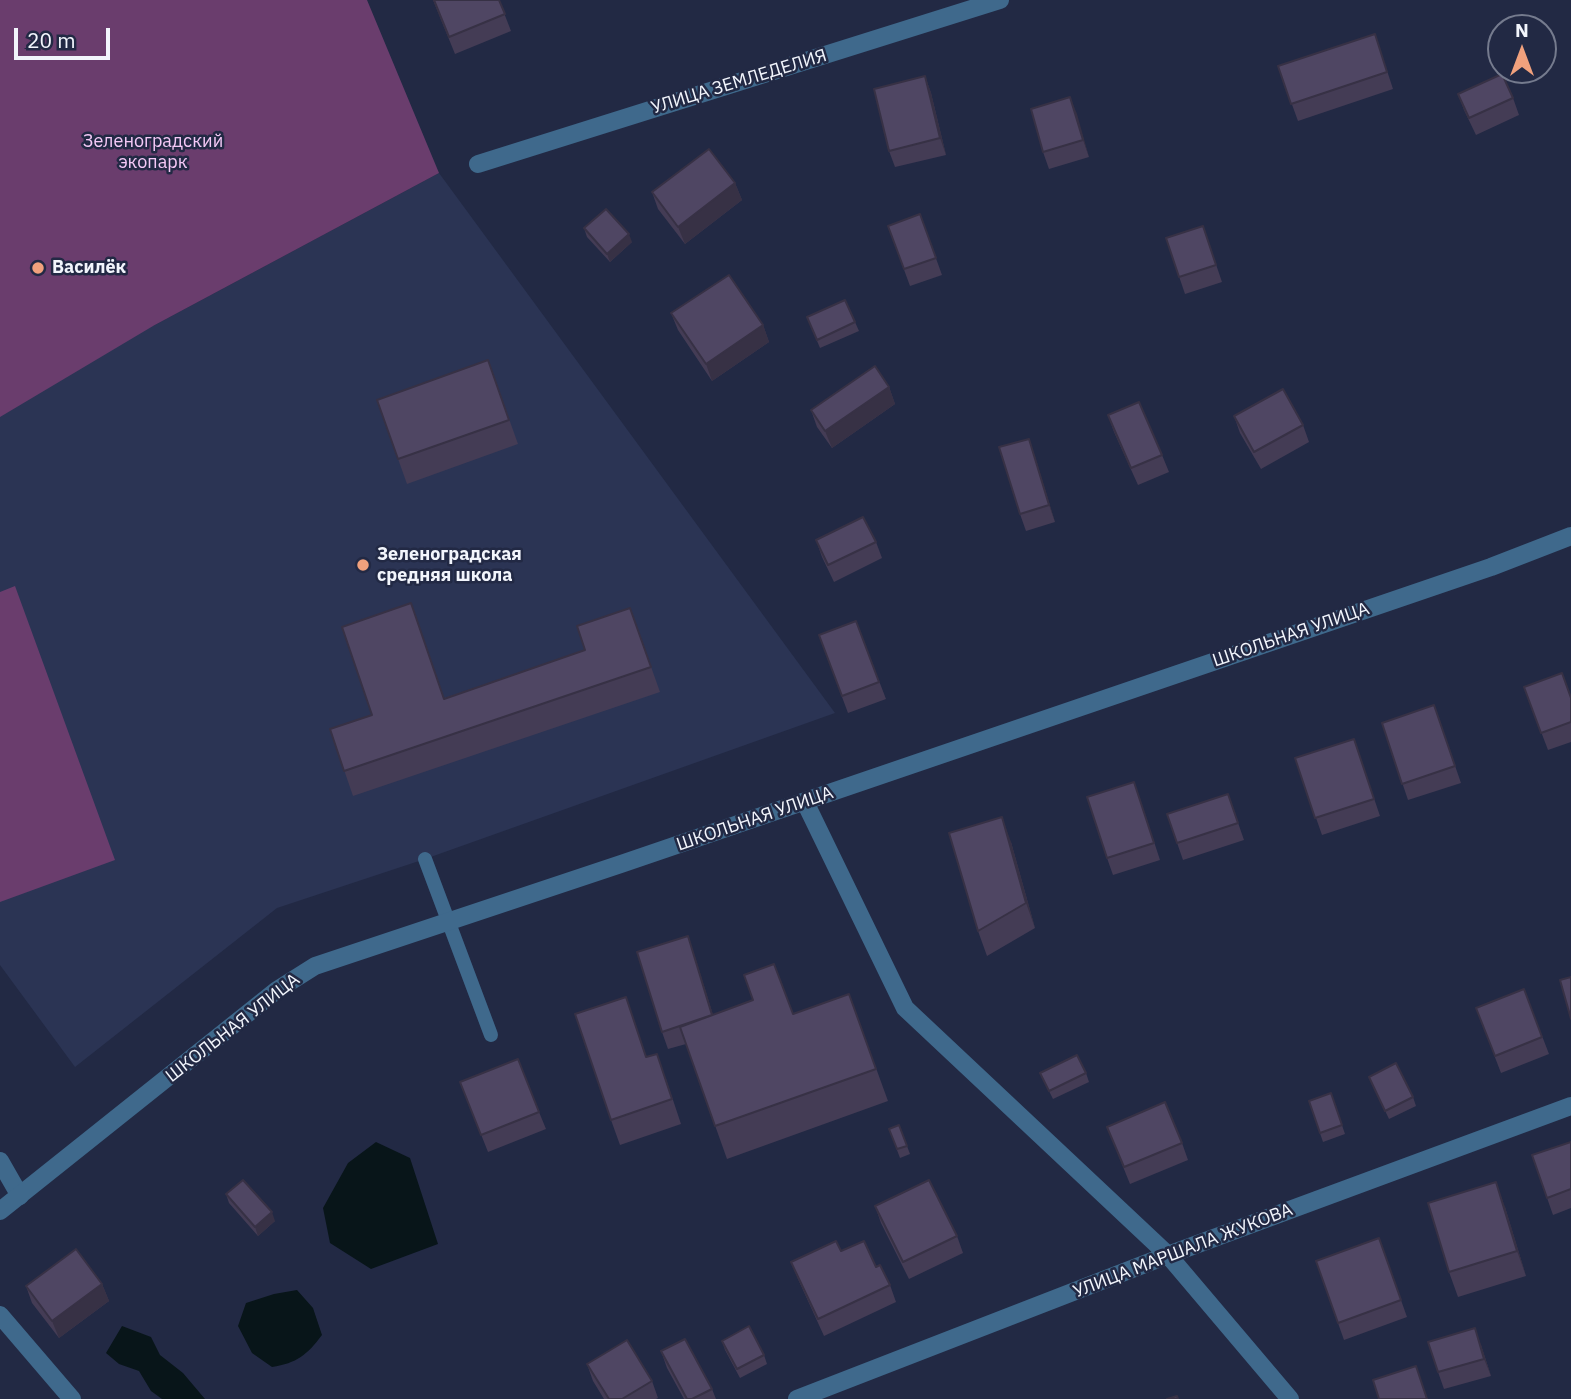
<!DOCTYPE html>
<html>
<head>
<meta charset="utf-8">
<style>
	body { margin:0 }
	#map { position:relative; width:1571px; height:1399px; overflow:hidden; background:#222944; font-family:"IBM Plex Sans",sans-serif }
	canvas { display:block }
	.north { position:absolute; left:1487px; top:14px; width:70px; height:70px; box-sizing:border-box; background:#222944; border:2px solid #757b8e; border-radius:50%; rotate:0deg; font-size:19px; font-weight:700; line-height:28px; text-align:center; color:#f2f5fc }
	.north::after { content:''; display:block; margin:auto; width:24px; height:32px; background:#f1a17d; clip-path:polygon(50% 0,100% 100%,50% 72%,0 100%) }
	.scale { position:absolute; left:14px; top:28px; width:96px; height:32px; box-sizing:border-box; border:4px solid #f2f5fc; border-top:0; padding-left:9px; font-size:21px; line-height:24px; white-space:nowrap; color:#f2f5fc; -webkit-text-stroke:5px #222944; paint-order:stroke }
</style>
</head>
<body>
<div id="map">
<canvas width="1571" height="1399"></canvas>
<div class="north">N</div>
<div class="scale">20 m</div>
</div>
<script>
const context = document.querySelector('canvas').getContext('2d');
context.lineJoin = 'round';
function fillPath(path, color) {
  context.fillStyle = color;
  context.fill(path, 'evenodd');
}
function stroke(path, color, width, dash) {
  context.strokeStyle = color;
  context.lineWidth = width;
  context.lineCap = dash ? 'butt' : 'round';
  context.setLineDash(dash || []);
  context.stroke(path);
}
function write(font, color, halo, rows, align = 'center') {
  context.font = font + ' "IBM Plex Sans",sans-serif';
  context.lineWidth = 5;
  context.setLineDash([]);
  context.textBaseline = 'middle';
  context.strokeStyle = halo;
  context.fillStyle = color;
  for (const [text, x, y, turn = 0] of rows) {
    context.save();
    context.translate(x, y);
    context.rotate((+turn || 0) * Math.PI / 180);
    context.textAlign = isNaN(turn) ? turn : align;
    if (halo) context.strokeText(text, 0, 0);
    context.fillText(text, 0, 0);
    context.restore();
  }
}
fillPath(new Path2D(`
	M439,173L835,713L425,859L277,908L75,1067L0,965V210L153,326Z`), '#2b3454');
fillPath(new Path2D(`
	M0,0H367L439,173L153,326L0,417Z
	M15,586L115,860L0,902V592Z`), '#6a3d6d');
fillPath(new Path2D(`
	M376,1142L410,1158L438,1244L371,1269L330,1243L323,1208L348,1163Z
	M297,1290L313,1308L322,1335C307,1355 297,1363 272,1367L252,1353L238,1326L246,1303L274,1294Z
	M122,1326L151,1337L160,1355L183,1373L205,1399H162L151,1391L139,1371L119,1364L106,1353Z`), '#081519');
stroke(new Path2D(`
	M425,859L491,1035`), '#3f698c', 14);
stroke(new Path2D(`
	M478,164L1000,0
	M805,802L905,1008L1168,1255L1290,1399
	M0,1161L20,1196
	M0,1315L72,1399
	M797,1399L1168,1255L1571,1106`), '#3f698c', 18);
stroke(new Path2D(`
	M0,1211L277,990L315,966L621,864L1491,567L1571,536`), '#3f698c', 18);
fillPath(new Path2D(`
	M433,0H499L511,31L455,54Z
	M1375,34L1393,89L1298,121L1278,66Z
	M925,76L931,93L946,155L895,167L889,151Z
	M1458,94L1513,98L1519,115L1476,135L1464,110Z
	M1070,97L1089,157L1049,169L1043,152Z
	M735,183L742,200L685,244L658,209L652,192Z
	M920,214L942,275L910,286L888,226Z
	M1203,226L1222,282L1185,294L1166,238Z
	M584,228L632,242L610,262L587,237Z
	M671,313L763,325L769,342L712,381L678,330Z
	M807,317L855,322L859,331L820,348Z
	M488,360L518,444L407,484L377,400Z
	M889,387L895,404L832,448L817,427L811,410Z
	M1108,415L1162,455L1169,472L1138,485L1114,432Z
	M1234,416L1303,425L1309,442L1261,469L1240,433Z
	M1029,439L1055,522L1026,531L1020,514Z
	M816,540L876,542L882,558L834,582L822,557Z
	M856,621L886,699L848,713L819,635Z
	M639,633L660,692L353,796L330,729L444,698Z
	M1524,687L1571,698V742L1548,750Z
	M1434,705L1461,783L1408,800L1382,723Z
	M1354,739L1380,816L1322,835L1295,758Z
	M1228,794L1244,840L1183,860L1167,814Z
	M1140,799L1160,860L1113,875L1107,858Z
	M1011,842L1035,928L987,956L978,931Z
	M688,936L713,1015L793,1014L849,994L888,1101L727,1159L686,1044L668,1049L662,1032Z
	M1524,989L1549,1054L1501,1073L1476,1008Z
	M647,1057L666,1079L681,1124L620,1145L611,1120Z
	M1040,1073H1086L1089,1082L1053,1099Z
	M1369,1077L1413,1097L1416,1106L1389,1119Z
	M1331,1093L1345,1134L1323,1142L1309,1101Z
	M467,1099L539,1112L546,1129L488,1152Z
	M899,1125L910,1154L900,1158L889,1129Z
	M1107,1127L1182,1143L1188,1160L1130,1184Z
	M1571,1142V1208L1553,1215L1532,1155Z
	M226,1194L275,1221L258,1236L229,1203Z
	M875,1206L957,1236L963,1253L909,1279L881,1223Z
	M1505,1207L1526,1276L1458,1297L1449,1272Z
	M1379,1238L1407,1317L1344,1340L1316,1261Z
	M841,1251L876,1267L890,1285L896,1302L824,1336L798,1279L791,1262Z
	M102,1284L109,1301L59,1338L32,1303L26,1286Z
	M722,1341L764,1355L767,1364L740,1378L725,1350Z
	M1481,1345L1491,1376L1444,1389L1438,1372Z
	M661,1351L712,1389L716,1399H684L667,1368Z
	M587,1364L652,1381L658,1398L656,1399H604L593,1381Z`), '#443c55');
fillPath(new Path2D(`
	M925,76L931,93L946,155L940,138Z
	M1070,97L1077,114L1089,157L1083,140Z
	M735,183L742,200L685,244L678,227Z
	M629,234L632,242L610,262L607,254Z
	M763,325L769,342L712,381L706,364Z
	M889,387L895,404L832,448L825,431Z
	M1029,439L1035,456L1055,522L1049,505Z
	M1002,817L1011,842L1035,928L1026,903Z
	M688,936L694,953L719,1034L713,1017Z
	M1496,1182L1505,1207L1526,1276L1517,1251Z
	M272,1212L275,1221L258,1236L255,1227Z
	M102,1284L109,1301L59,1338L52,1321Z
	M1475,1328L1481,1345L1491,1376L1484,1359Z`), '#373145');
const building = new Path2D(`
	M434,0H499L505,14L449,37Z
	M1375,34L1387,72L1291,104L1278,66Z
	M1502,74L1513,98L1469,118L1458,94Z
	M925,76L940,138L889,151L874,89Z
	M1070,97L1083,140L1043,152L1031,109Z
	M709,149L735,183L678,227L652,192Z
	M606,209L629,234L607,254L584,228Z
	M920,214L936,258L904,269L888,226Z
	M1203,226L1216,265L1179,277L1166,238Z
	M729,275L763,325L706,364L671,313Z
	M845,300L855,322L817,340L807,317Z
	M488,360L509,420L398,459L377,400Z
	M875,366L889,387L825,431L811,410Z
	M1283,389L1303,425L1254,452L1234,416Z
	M1139,402L1162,455L1131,468L1108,415Z
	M1029,439L1049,505L1020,514L999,447Z
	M863,517L876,542L828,565L816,540Z
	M411,603L444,699L585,650L577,626L630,608L651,667L344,771L330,729L372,715L342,627Z
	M856,621L879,682L842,696L819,635Z
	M1562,673L1571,698V722L1541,733L1524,687Z
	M1434,705L1455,766L1402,784L1382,723Z
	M1354,739L1374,799L1315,818L1295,758Z
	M1134,782L1154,843L1107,858L1087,797Z
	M1228,794L1238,823L1177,843L1167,814Z
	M1002,817L1026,903L978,931L949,833Z
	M688,936L712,1015L662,1032L637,952Z
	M774,964L793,1014L849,994L876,1069L715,1126L680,1027L753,1000L744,975Z
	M1571,977V1019L1560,980Z
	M1524,989L1542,1037L1495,1056L1476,1008Z
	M626,997L646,1057L657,1054L672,1099L611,1120L575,1014Z
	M1077,1055L1086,1073L1049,1091L1040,1073Z
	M518,1059L539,1112L481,1135L460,1082Z
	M1396,1063L1413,1097L1385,1111L1369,1077Z
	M1331,1093L1342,1125L1320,1133L1309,1101Z
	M1165,1102L1182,1143L1124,1167L1107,1127Z
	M899,1125L907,1146L897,1149L889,1129Z
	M1571,1142V1189L1547,1198L1532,1155Z
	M243,1180L272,1212L255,1227L226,1194Z
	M929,1180L957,1236L903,1262L875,1206Z
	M1496,1182L1517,1251L1449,1272L1428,1203Z
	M1379,1238L1401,1300L1338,1323L1316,1261Z
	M836,1241L841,1251L864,1241L876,1267L880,1265L890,1285L818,1319L791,1262Z
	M76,1249L102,1284L52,1321L26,1286Z
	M749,1326L764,1355L737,1369L722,1341Z
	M1475,1328L1484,1359L1438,1372L1428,1342Z
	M685,1339L712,1389L692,1399H687L661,1351Z
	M627,1340L652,1381L622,1399H609L587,1364Z
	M1416,1366L1427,1399H1379L1373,1380Z
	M1177,1396L1178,1399H1167Z`);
fillPath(building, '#4f4663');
stroke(building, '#373145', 2);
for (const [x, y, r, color] of [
	[38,268,7,"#f1a17d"],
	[363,565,7,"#f1a17d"]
]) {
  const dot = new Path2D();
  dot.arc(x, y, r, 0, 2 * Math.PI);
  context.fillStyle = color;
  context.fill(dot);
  stroke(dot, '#222944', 2.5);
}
write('18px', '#f2f5fc', '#222944', [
	["УЛИЦА ЗЕМЛЕДЕЛИЯ",739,82,-17],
	["ШКОЛЬНАЯ УЛИЦА",1291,635,-19],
	["ШКОЛЬНАЯ УЛИЦА",755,819,-19],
	["ШКОЛЬНАЯ УЛИЦА",233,1028,-38],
	["УЛИЦА МАРШАЛА ЖУКОВА",1183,1251,-21]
]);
write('18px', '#f5c9f7', '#222944', [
	["Зеленоградский",153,142],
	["экопарк",153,163]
]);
write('bold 18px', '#f2f5fc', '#222944', [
	["Василёк",52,268],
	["Зеленоградская",377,555],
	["средняя школа",377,576]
], 'left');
</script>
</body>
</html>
